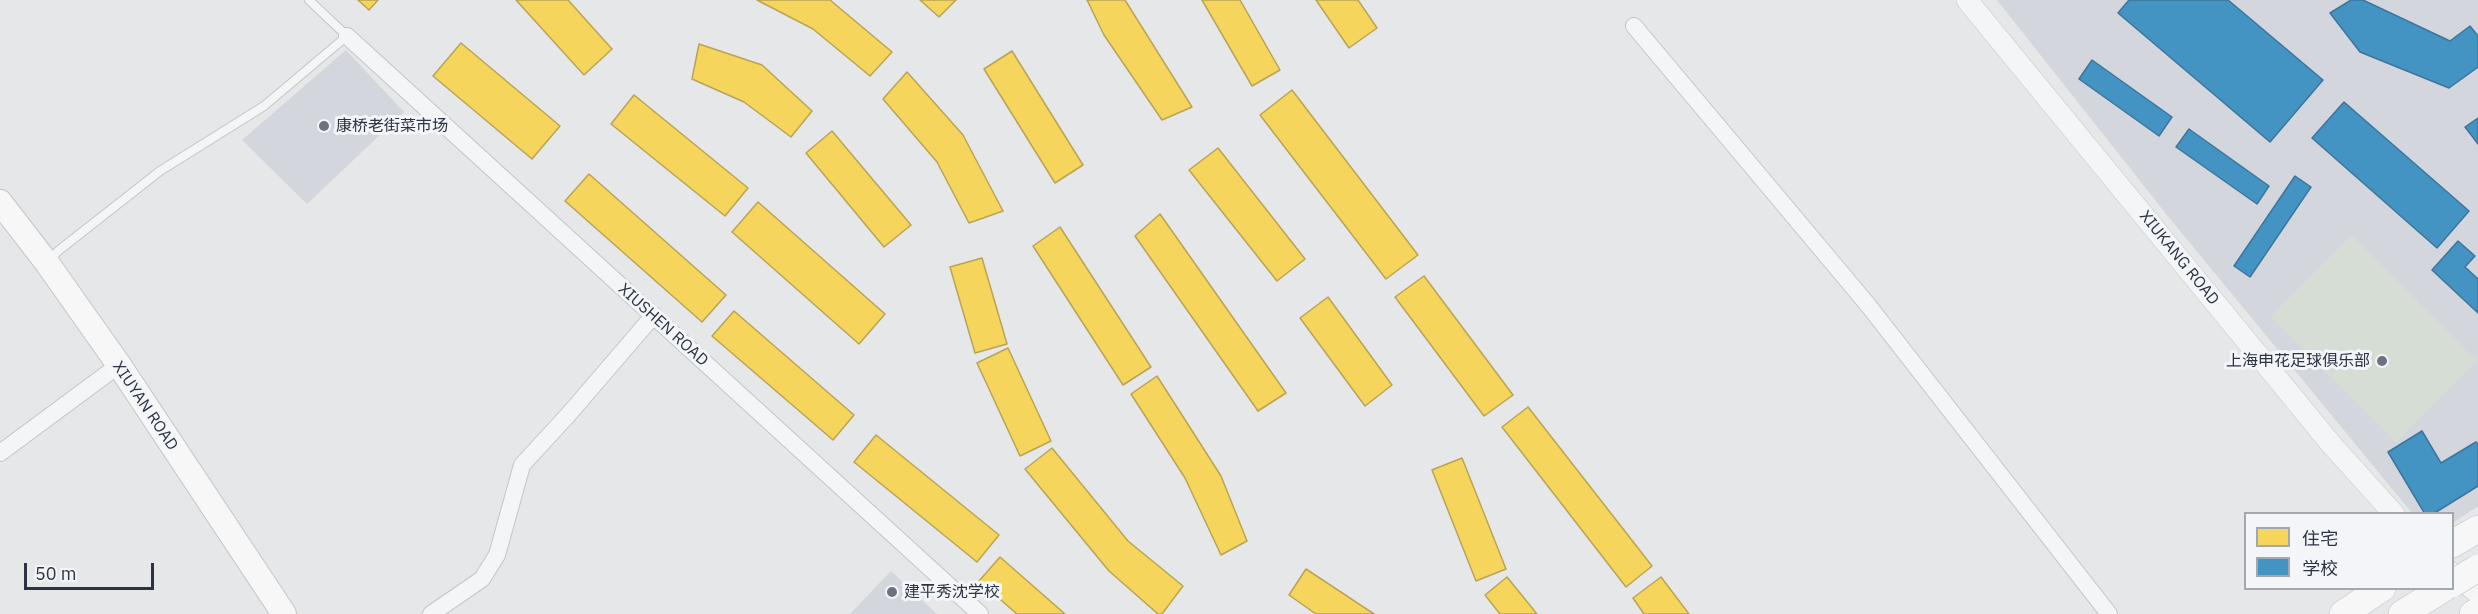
<!DOCTYPE html>
<html>
<head>
<meta charset="utf-8">
<style>
	body { margin:0 }
	#map { position:relative; width:2478px; height:614px; overflow:hidden; background:#e5e7e9; font-family:"IBM Plex Sans","Noto Sans SC",sans-serif }
	canvas { display:block }
	.legend { position:absolute; left:2244px; top:512px; width:210px; height:78px; box-sizing:border-box; background:#f3f5f8; border:2px solid #a3a7b0; margin:0; padding:8px 10px; list-style:none; font-size:18px; color:#2b3344 }
	.legend li { display:flex; align-items:center; gap:12px; height:30px }
	.legend b { width:30px; border:2px solid #a3a7b0 }
	.scale { position:absolute; left:24px; top:563px; width:130px; height:27px; box-sizing:border-box; border:3px solid #2b3344; border-top:0; padding-left:8px; font-size:18px; line-height:21px; white-space:nowrap; color:#2b3344; -webkit-text-stroke:4px #f3f5f8; paint-order:stroke }
</style>
</head>
<body>
<div id="map">
<canvas width="2478" height="614"></canvas>
<ul class="legend">
<li><b style="height:16px;background:#f6d55c"></b>住宅</li>
<li><b style="height:16px;background:#4393c3"></b>学校</li>
</ul>
<div class="scale">50 m</div>
</div>
<script>
const context = document.querySelector('canvas').getContext('2d');
context.lineJoin = 'round';
function fillPath(path, color) {
  context.fillStyle = color;
  context.fill(path, 'evenodd');
}
function stroke(path, color, width, dash) {
  context.strokeStyle = color;
  context.lineWidth = width;
  context.lineCap = dash ? 'butt' : 'round';
  context.setLineDash(dash || []);
  context.stroke(path);
}
function write(font, color, halo, rows, align = 'center') {
  context.font = font + ' "IBM Plex Sans","Noto Sans SC",sans-serif';
  context.lineWidth = 6;
  context.setLineDash([]);
  context.textBaseline = 'middle';
  context.strokeStyle = halo;
  context.fillStyle = color;
  for (const [text, x, y, turn = 0] of rows) {
    context.save();
    context.translate(x, y);
    context.rotate((+turn || 0) * Math.PI / 180);
    context.textAlign = isNaN(turn) ? turn : align;
    if (halo) context.strokeText(text, 0, 0);
    context.fillText(text, 0, 0);
    context.restore();
  }
}
fillPath(new Path2D(`
	M1997,0H2478V506L2453,523L2452,514L2412,513L2167,215Z
	M346,50L404,112L307,204L242,140Z
	M891,571L937,614H850Z`), '#d3d6dc');
fillPath(new Path2D(`
	M2352,235L2477,361L2396,443L2270,317Z`), '#d5ddd5');
const homes = new Path2D(`
	M358,0H378L369,10Z
	M516,0H568L612,49L584,75Z
	M757,0H830L892,52L870,76L813,29Z
	M920,0H956L939,17Z
	M1087,0H1125L1192,107L1162,120L1104,35Z
	M1202,0H1240L1280,70L1252,86Z
	M1316,0H1358L1377,28L1349,48Z
	M461,43L560,126L532,159L433,76Z
	M699,44L762,65L812,111L791,137L744,102L692,79Z
	M1012,51L1083,165L1055,183L984,69Z
	M907,72L963,135L1003,211L969,223L937,162L883,99Z
	M1292,90L1418,255L1386,279L1260,115Z
	M634,95L748,188L725,216L611,124Z
	M832,131L911,225L884,247L806,153Z
	M1218,148L1305,259L1277,281L1189,170Z
	M589,174L726,295L702,322L565,201Z
	M758,202L885,314L859,344L732,232Z
	M1160,214L1286,393L1258,411L1135,236Z
	M1060,227L1151,367L1123,385L1033,246Z
	M982,258L1007,344L975,353L950,267Z
	M1424,276L1513,395L1484,416L1395,297Z
	M1328,297L1392,385L1365,406L1300,318Z
	M734,311L854,415L833,440L712,336Z
	M1008,348L1051,441L1020,456L977,363Z
	M1157,376L1221,476L1247,541L1221,555L1185,478L1131,394Z
	M1528,407L1652,566L1626,587L1502,427Z
	M876,435L999,535L977,562L854,462Z
	M1052,448L1128,541L1183,586L1162,614H1158L1109,571L1025,469Z
	M1462,458L1506,569L1476,581L1432,470Z
	M1000,557L1065,614H1017L979,581Z
	M1306,569L1374,614H1316L1289,595Z
	M1507,577L1537,614H1500L1485,595Z
	M1661,577L1689,614H1644L1633,598Z`);
fillPath(homes, '#f6d55c');
stroke(homes, '#b9a455', 1.5);
const schools = new Path2D(`
	M2129,0H2228L2323,80L2270,142L2118,13Z
	M2351,0H2363L2450,41L2470,26L2478,36V67L2449,88L2360,52L2330,13Z
	M2092,60L2172,117L2159,136L2079,79Z
	M2344,102L2469,211L2437,248L2312,138Z
	M2478,118V144L2465,127Z
	M2189,129L2269,186L2257,204L2176,147Z
	M2295,176L2311,187L2250,277L2234,266Z
	M2458,241L2475,256L2465,267L2478,279V313L2432,270Z
	M2422,431L2441,463L2476,442L2478,444V486L2433,514H2425L2388,452Z`);
fillPath(schools, '#4393c3');
stroke(schools, '#3c769d', 1.5);
const service = new Path2D(`
	M48,262L58,251L160,171L264,106L347,36L309,0`);
const minor = new Path2D(`
	M1634,26L1868,305L2109,614
	M347,36L980,614
	M0,453L119,365
	M431,614L482,579L497,555L522,465L568,415L654,315`);
const tertiary = new Path2D(`
	M1967,0L2331,444L2394,514
	M2452,573L2478,593`);
const secondary = new Path2D(`
	M0,202L47,263L119,365L284,614`);
const primary = new Path2D(`
	M2452,544L2478,529
	M2343,614L2382,588
	M2402,614L2444,588
	M2473,614L2478,611`);
stroke(service, '#c3c5c7', 10);
stroke(minor, '#c3c5c7', 18);
stroke(tertiary, '#c3c5c7', 22);
stroke(secondary, '#c3c5c7', 26);
stroke(primary, '#c2c4c7', 28);
stroke(service, '#f4f5f6', 8);
stroke(minor, '#f4f5f6', 16);
stroke(tertiary, '#f4f5f6', 21);
stroke(secondary, '#f7f7f8', 24);
stroke(primary, '#f7f7f8', 27);
const primaryBridge = new Path2D(`
	M2452,584L2478,568`);
stroke(primaryBridge, '#c2c4c7', 28, []);
stroke(primaryBridge, '#f7f7f8', 27);
for (const [x, y, r, color] of [
	[324,126,6,"#6c727e"],
	[2382,361,6,"#6c727e"],
	[892,592,6,"#6c727e"]
]) {
  const dot = new Path2D();
  dot.arc(x, y, r, 0, 2 * Math.PI);
  context.fillStyle = color;
  context.fill(dot);
  stroke(dot, '#f3f5f8', 2);
}
write('16px', '#2b3344', '#f3f5f8', [
	["康桥老街菜市场",336,126],
	["上海申花足球俱乐部",2370,361,"right"],
	["建平秀沈学校",904,592]
], 'left');
write('16px', '#2b3344', '#f3f5f8', [
	["XIUKANG ROAD",2179,258,51],
	["XIUSHEN ROAD",663,325,42],
	["XIUYAN ROAD",145,406,56]
]);
</script>
</body>
</html>
